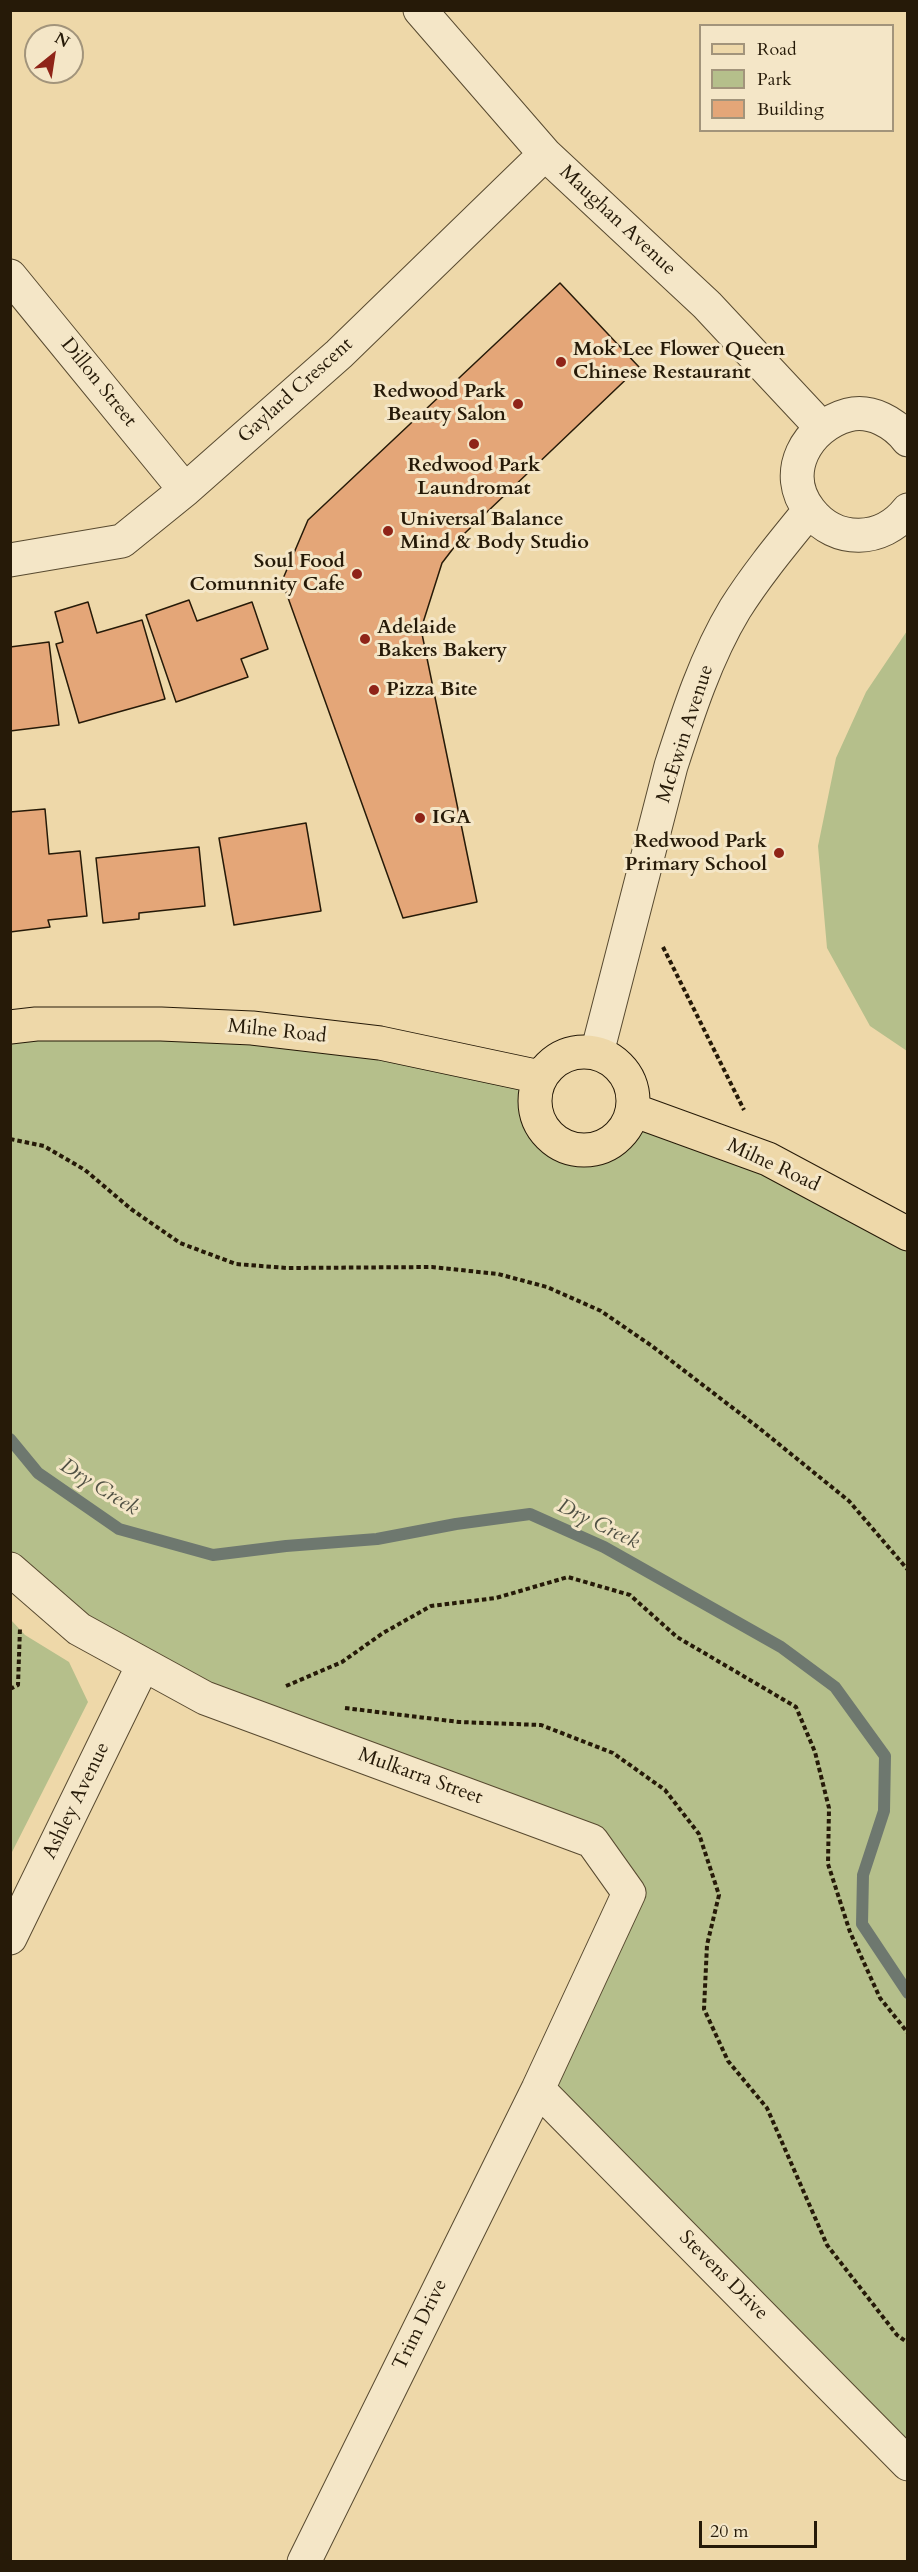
<!DOCTYPE html>
<html>
<head>
<meta charset="utf-8">
<style>
	body { margin:0 }
	#map { position:relative; width:918px; height:2572px; overflow:hidden; background:#eed8a9; font-family:Cardo,serif }
	canvas { display:block }
	.frame { position:absolute; inset:0; border:12px solid #261a08; pointer-events:none }
	.legend { position:absolute; left:699px; top:24px; width:195px; height:108px; box-sizing:border-box; background:#f4e6c7; border:2px solid #a2947b; margin:0; padding:8px 10px; list-style:none; font-size:18px; color:#261a08 }
	.legend li { display:flex; align-items:center; gap:12px; height:30px }
	.legend b { width:30px; border:2px solid #a2947b }
	.north { position:absolute; left:24px; top:24px; width:60px; height:60px; box-sizing:border-box; background:#f4e6c7; border:2px solid #a2947b; border-radius:50%; rotate:30deg; font-size:16px; font-weight:700; line-height:24px; text-align:center; color:#261a08 }
	.north::after { content:''; display:block; margin:auto; width:21px; height:27px; background:#8f2418; clip-path:polygon(50% 0,100% 100%,50% 72%,0 100%) }
	.scale { position:absolute; left:699px; top:2521px; width:118px; height:27px; box-sizing:border-box; border:3px solid #261a08; border-top:0; padding-left:8px; font-size:18px; line-height:21px; white-space:nowrap; color:#261a08; -webkit-text-stroke:4px #f4e6c7; paint-order:stroke }
</style>
</head>
<body>
<div id="map">
<canvas width="918" height="2572"></canvas>
<div class="frame"></div>
<ul class="legend">
<li><b style="height:8px;background:#eed8a9"></b>Road</li>
<li><b style="height:16px;background:#b5bf8b"></b>Park</li>
<li><b style="height:16px;background:#e4a678"></b>Building</li>
</ul>
<div class="north">N</div>
<div class="scale">20 m</div>
</div>
<script>
const context = document.querySelector('canvas').getContext('2d');
context.lineJoin = 'round';
function fillPath(path, color) {
  context.fillStyle = color;
  context.fill(path, 'evenodd');
}
function stroke(path, color, width, dash) {
  context.strokeStyle = color;
  context.lineWidth = width;
  context.lineCap = dash ? 'butt' : 'round';
  context.setLineDash(dash || []);
  context.stroke(path);
}
function write(font, color, halo, rows, align = 'center') {
  context.font = font + ' Cardo,serif';
  context.lineWidth = 6;
  context.setLineDash([]);
  context.textBaseline = 'middle';
  context.strokeStyle = halo;
  context.fillStyle = color;
  for (const [text, x, y, turn = 0] of rows) {
    context.save();
    context.translate(x, y);
    context.rotate((+turn || 0) * Math.PI / 180);
    context.textAlign = isNaN(turn) ? turn : align;
    if (halo) context.strokeText(text, 0, 0);
    context.fillText(text, 0, 0);
    context.restore();
  }
}
fillPath(new Path2D(`
	M907,631V1051L870,1026L827,948L818,846L836,758L866,692Z
	M161,1024L540,1077C517,1150 606,1182 633,1110L907,1234V2464L538,2089L618,1878L592,1841L143,1665L11,1569L10,1027Z
	M11,1620L25,1635L69,1662L88,1702L11,1854Z`), '#b5bf8b');
stroke(new Path2D(`
	M10,1439L38,1473L119,1529L213,1555L286,1546L377,1539L456,1524L530,1514L604,1547L781,1647L835,1687L885,1756L884,1811L863,1875L862,1924L908,1993`), '#6e786f', 12);
const building = new Path2D(`
	M560,283L639,367L465,533L442,563L421,629L477,902L403,918L282,581L308,520Z
	M189,600L197,621L252,602L268,649L241,659L248,677L176,702L146,615Z
	M88,602L97,633L142,620L165,699L79,723L56,644L63,642L55,612Z
	M49,642L59,725L10,731V647Z
	M45,809L49,854L80,851L87,916L48,920L50,927L10,932V812Z
	M306,823L321,911L234,925L219,838Z
	M199,847L205,906L139,913V919L103,923L96,858Z`);
fillPath(building, '#e4a678');
stroke(building, '#261a08', 1.5);
const minor = new Path2D(`
	M420,10L545,154L707,305L821,427
	M10,276L185,490
	M908,440C895,423 871,409 848,415C807,426 780,473 810,511C836,544 882,543 908,510
	M10,560L122,541L185,490L339,354L545,154
	M597,1053L671,766C688,713 706,657 735,609C757,574 783,543 809,511
	M10,1569L79,1629L205,1698L592,1841L629,1893L538,2089L304,2562
	M10,1938L143,1665
	M538,2089L908,2464`);
const major = new Path2D(`
	M10,1027L36,1024H161L252,1028L380,1043L540,1077
	M535 1101a49 49 0 1 1 98 0a49 49 0 1 1-98 0Z
	M633,1110L768,1159L908,1234`);
stroke(minor, '#584a30', 35);
stroke(major, '#261a08', 35);
stroke(new Path2D(`
	M663,947L744,1110
	M10,1139L44,1146L85,1170L131,1209L180,1243L236,1264L287,1268L432,1267L498,1274L547,1287L601,1311L652,1346L759,1428L849,1501L908,1570
	M286,1686L342,1662L383,1633L431,1606L496,1598L568,1577L630,1595L677,1637L796,1707L815,1752L829,1808L828,1864L850,1932L880,1998L908,2033
	M10,1689L18,1685L20,1628
	M345,1708L459,1722L541,1725L613,1753L665,1790L699,1834L719,1895L707,1945L704,2009L728,2061L767,2108L827,2245L897,2335L908,2343`), '#261a08', 4, [4.5, 3]);
stroke(minor, '#f4e6c7', 33);
stroke(major, '#eed8a9', 33);
for (const [x, y, r, color] of [
	[561,362,6,"#8f2418"],
	[518,404,6,"#8f2418"],
	[474,444,6,"#8f2418"],
	[388,531,6,"#8f2418"],
	[357,574,6,"#8f2418"],
	[365,639,6,"#8f2418"],
	[374,690,6,"#8f2418"],
	[420,818,6,"#8f2418"],
	[779,853,6,"#8f2418"]
]) {
  const dot = new Path2D();
  dot.arc(x, y, r, 0, 2 * Math.PI);
  context.fillStyle = color;
  context.fill(dot);
  stroke(dot, '#f4e6c7', 2);
}
write('20px', '#261a08', '#f4e6c7', [
	["Maughan Avenue",617,221,43],
	["Dillon Street",98,383,51],
	["Gaylard Crescent",296,391,-42],
	["McEwin Avenue",686,734,-72],
	["Milne Road",277,1032,6],
	["Milne Road",773,1166,25],
	["Mulkarra Street",420,1777,20],
	["Ashley Avenue",77,1801,-64],
	["Stevens Drive",723,2276,45],
	["Trim Drive",421,2325,-64]
]);
write('bold 20px', '#261a08', '#f4e6c7', [
	["Mok Lee Flower Queen",573,350],
	["Chinese Restaurant",573,373],
	["Redwood Park",506,392,"right"],
	["Beauty Salon",506,415,"right"],
	["Redwood Park",474,466,"center"],
	["Laundromat",474,489,"center"],
	["Universal Balance",400,520],
	["Mind & Body Studio",400,543],
	["Soul Food",345,562,"right"],
	["Comunnity Cafe",345,585,"right"],
	["Adelaide",377,628],
	["Bakers Bakery",377,651],
	["Pizza Bite",386,690],
	["IGA",432,818],
	["Redwood Park",767,842,"right"],
	["Primary School",767,865,"right"]
], 'left');
write('italic 21px', '#505144', '#f4e6c7', [
	["Dry Creek",99,1488,32],
	["Dry Creek",598,1525,26]
]);
</script>
</body>
</html>
